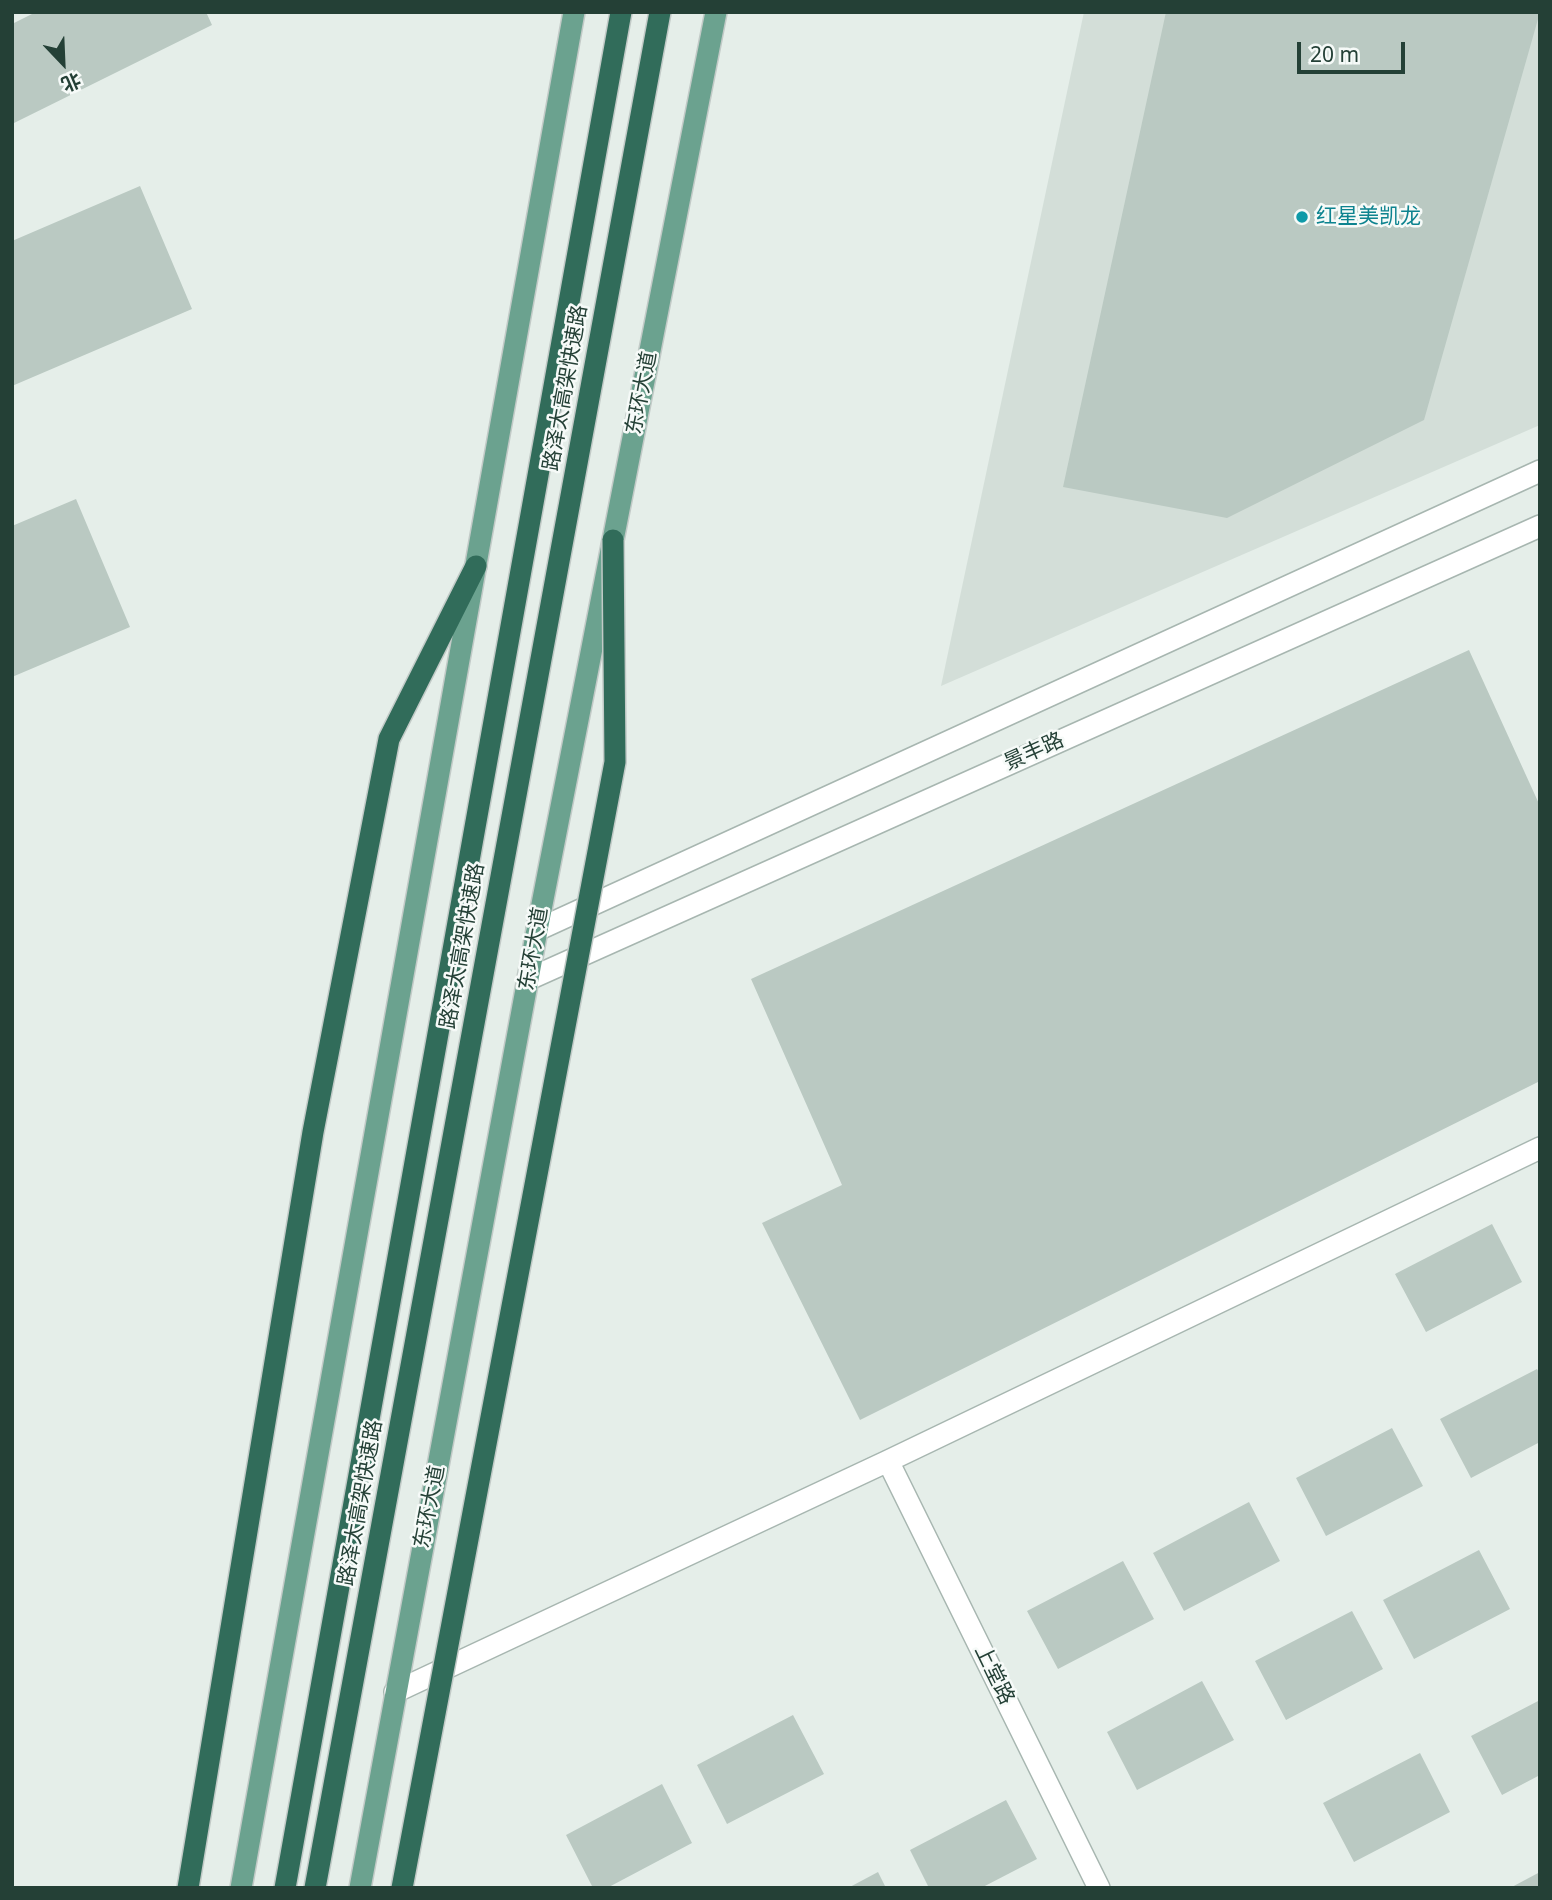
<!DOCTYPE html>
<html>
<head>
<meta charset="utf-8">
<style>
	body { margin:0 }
	#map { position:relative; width:1552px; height:1900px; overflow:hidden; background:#e5eee9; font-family:"Noto Sans","Noto Sans SC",sans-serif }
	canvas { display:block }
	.frame { position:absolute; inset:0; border:14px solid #244036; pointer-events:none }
	.north { position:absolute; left:28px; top:28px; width:70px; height:70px; -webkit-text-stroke:5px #f6faf8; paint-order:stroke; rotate:157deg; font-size:19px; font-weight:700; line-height:28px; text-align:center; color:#244036 }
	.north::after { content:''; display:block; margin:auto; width:24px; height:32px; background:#244036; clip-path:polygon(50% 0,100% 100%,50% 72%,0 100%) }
	.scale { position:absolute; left:1297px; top:42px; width:108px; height:32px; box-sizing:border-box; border:4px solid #244036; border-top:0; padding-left:9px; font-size:21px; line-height:24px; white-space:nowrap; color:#244036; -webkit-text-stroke:5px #f6faf8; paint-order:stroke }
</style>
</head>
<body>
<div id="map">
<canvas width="1552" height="1900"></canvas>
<div class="frame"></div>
<div class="north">北</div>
<div class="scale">20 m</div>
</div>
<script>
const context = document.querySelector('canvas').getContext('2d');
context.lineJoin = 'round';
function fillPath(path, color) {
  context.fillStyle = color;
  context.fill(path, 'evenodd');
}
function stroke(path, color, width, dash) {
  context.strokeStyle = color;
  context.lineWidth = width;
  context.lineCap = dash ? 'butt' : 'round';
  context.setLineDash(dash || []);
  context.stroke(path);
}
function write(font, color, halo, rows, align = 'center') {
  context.font = font + ' "Noto Sans","Noto Sans SC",sans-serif';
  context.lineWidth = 5;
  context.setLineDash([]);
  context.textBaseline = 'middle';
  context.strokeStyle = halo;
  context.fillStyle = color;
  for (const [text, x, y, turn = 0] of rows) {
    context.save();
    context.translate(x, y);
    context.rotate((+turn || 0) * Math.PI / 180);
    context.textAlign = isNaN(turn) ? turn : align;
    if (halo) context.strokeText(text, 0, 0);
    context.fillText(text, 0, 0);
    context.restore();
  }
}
fillPath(new Path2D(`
	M1084,12H1540V425L941,686Z`), '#d3ded8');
fillPath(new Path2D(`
	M36,12H206L212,25L12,124V24Z
	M1166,12H1540L1424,420L1227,518L1063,487Z
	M140,186L192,309L12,386V241Z
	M76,499L130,627L12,677V526Z
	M1469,650L1540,806V1081L860,1420L762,1223L842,1185L751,979Z
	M1492,1224L1522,1282L1426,1332L1395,1274Z
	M1537,1369L1540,1374V1442L1471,1478L1440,1419Z
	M1392,1428L1423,1486L1326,1536L1296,1478Z
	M1249,1502L1280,1561L1184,1611L1153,1553Z
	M1479,1550L1510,1609L1414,1659L1383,1600Z
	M1123,1561L1154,1619L1058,1669L1027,1611Z
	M1352,1611L1383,1669L1286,1720L1255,1661Z
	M1202,1681L1234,1740L1137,1790L1107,1732Z
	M1540,1700V1775L1502,1795L1471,1736Z
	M793,1715L824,1774L727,1824L697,1765Z
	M1420,1753L1450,1812L1354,1862L1323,1803Z
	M662,1784L692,1843L607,1888H593L566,1835Z
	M1006,1800L1037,1859L981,1888H929L910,1850Z
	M878,1872L886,1888H848Z
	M1540,1872V1888H1510Z`), '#bac9c2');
const minor = new Path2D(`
	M537,930L1540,471
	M529,979L1540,526
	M888,1461L1099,1888
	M395,1692L888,1461L1540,1148`);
const major = new Path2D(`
	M241,1888L574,12
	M360,1888L537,930L716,12`);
const highway = new Path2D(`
	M188,1888L313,1132L389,739L476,566
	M285,1888L621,12
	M315,1888L660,12`);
stroke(minor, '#a7b6b0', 24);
stroke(major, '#c2cac7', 24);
stroke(highway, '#c2cac7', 24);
stroke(minor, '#fff', 21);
stroke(major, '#6ba28f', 21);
stroke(highway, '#316c5a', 21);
const highwayBridge = new Path2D(`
	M402,1888L615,762L613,540`);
stroke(highwayBridge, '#c2cac7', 24, []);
stroke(highwayBridge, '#316c5a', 21);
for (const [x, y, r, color] of [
	[1302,217,7,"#0f9aa8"]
]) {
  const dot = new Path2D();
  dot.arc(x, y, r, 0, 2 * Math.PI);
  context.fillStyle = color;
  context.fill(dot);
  stroke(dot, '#f6faf8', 2.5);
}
write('21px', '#0d838f', '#f6faf8', [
	["红星美凯龙",1316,217]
], 'left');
write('21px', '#244036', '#f6faf8', [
	["路泽太高架快速路",566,388,-80],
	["东环大道",642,393,-79],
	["景丰路",1034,752,-24],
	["路泽太高架快速路",463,946,-80],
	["东环大道",534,949,-80],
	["路泽太高架快速路",361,1503,-80],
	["东环大道",430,1507,-79],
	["上堂路",994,1675,64]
]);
</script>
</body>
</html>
